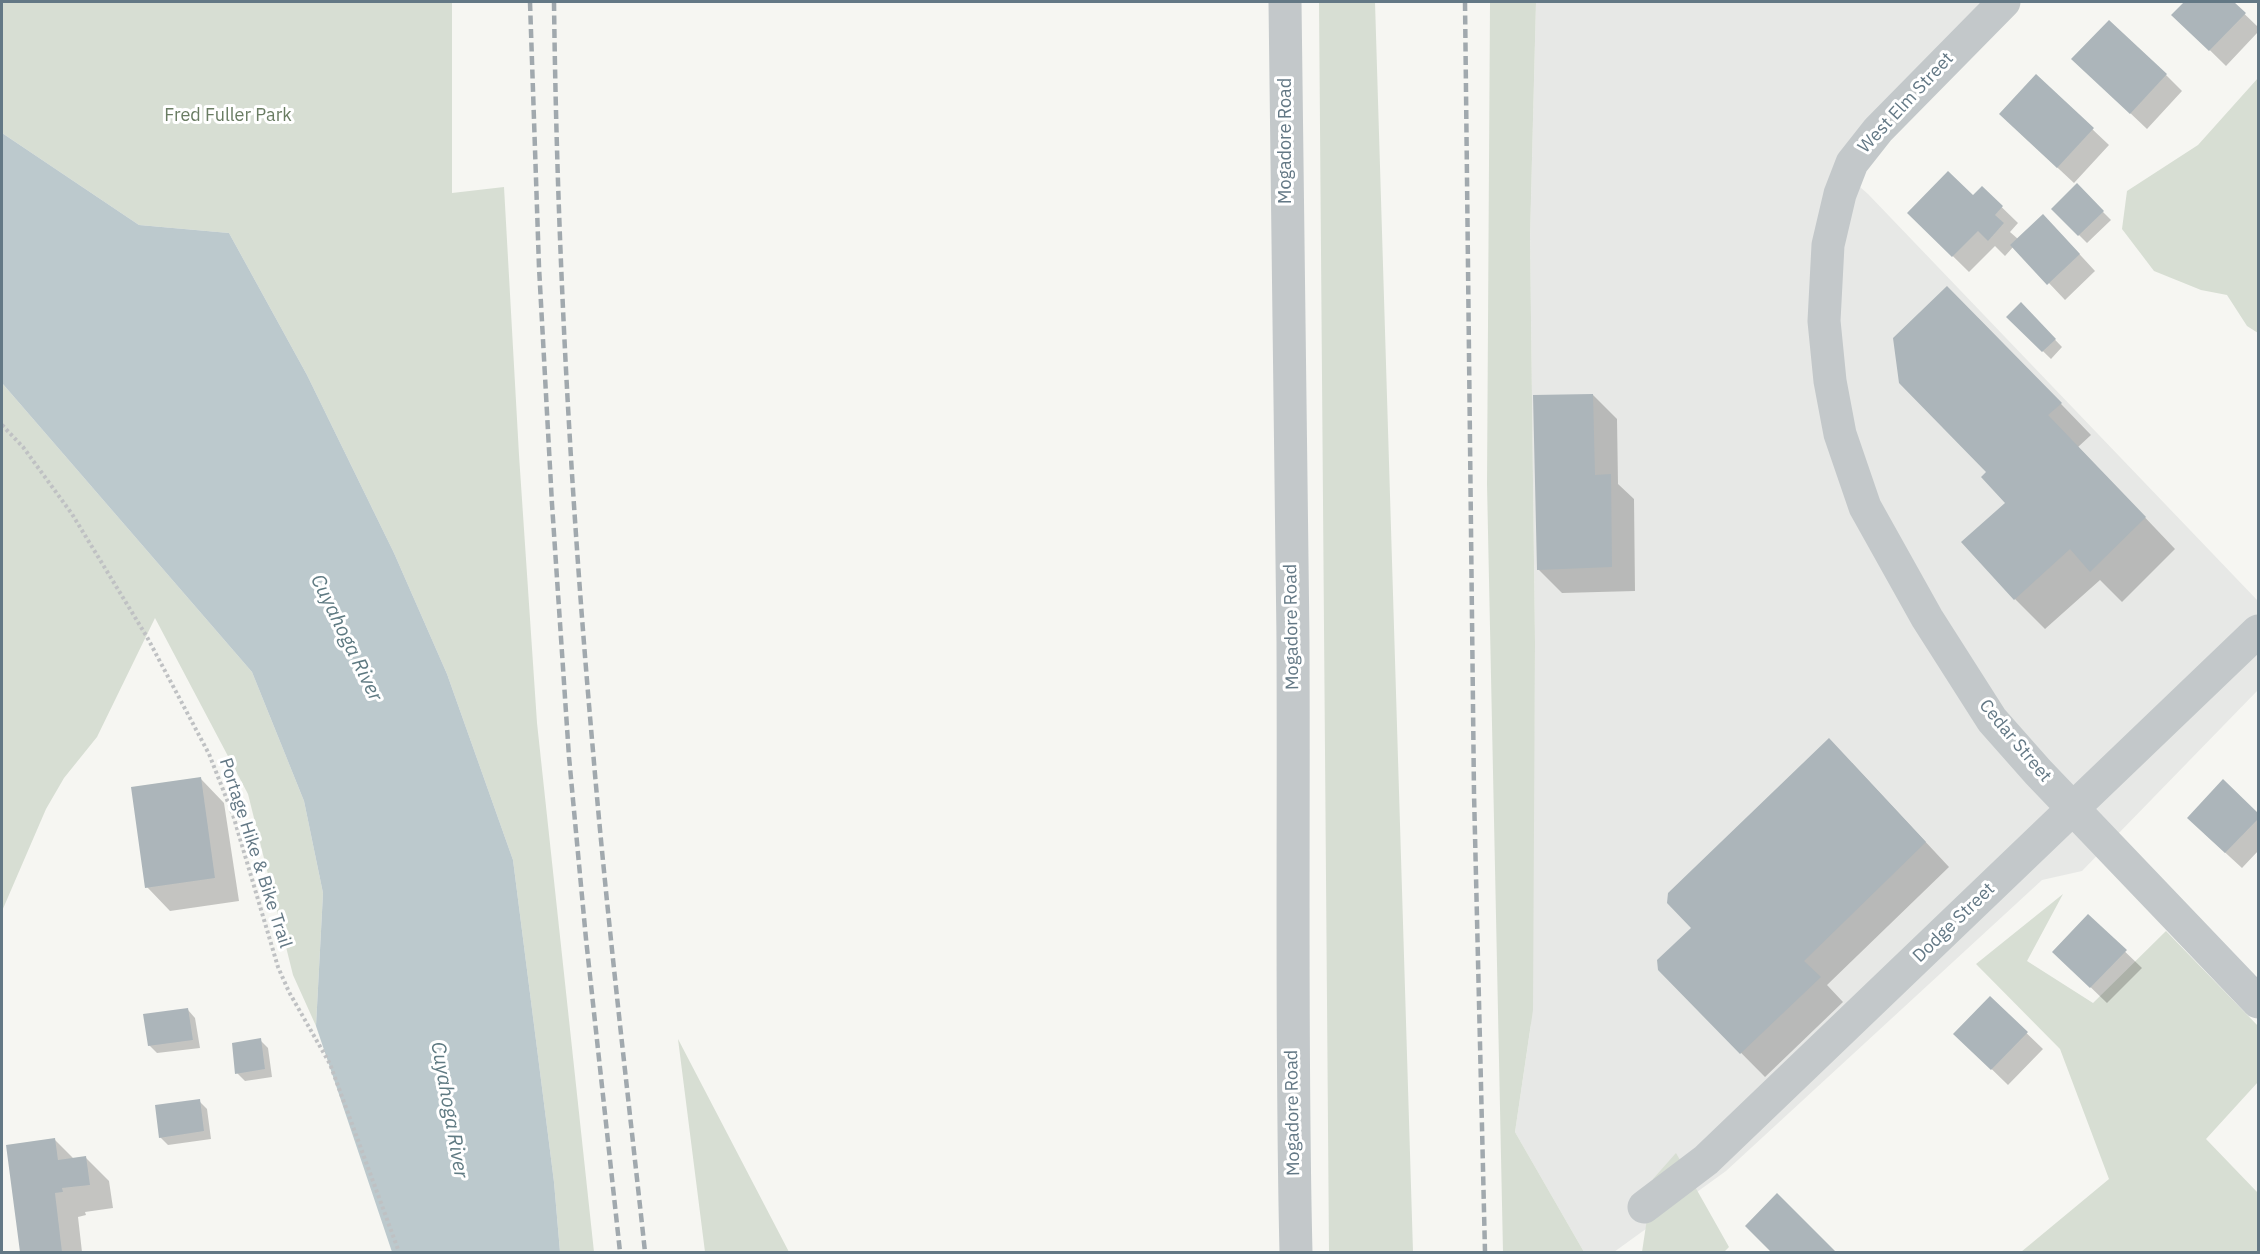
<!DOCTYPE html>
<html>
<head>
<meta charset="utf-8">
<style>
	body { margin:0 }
	#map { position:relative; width:2260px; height:1254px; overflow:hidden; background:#f6f6f2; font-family:"IBM Plex Sans",sans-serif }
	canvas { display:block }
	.frame { position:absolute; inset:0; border:3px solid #637885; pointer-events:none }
</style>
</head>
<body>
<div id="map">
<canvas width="2260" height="1254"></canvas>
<div class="frame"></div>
</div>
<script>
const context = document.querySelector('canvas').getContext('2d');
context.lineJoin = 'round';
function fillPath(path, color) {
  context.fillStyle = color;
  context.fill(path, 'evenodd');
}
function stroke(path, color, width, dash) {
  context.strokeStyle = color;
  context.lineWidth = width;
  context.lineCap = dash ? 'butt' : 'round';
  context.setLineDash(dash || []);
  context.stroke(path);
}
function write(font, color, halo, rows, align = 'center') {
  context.font = font + ' "IBM Plex Sans",sans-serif';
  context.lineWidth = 6;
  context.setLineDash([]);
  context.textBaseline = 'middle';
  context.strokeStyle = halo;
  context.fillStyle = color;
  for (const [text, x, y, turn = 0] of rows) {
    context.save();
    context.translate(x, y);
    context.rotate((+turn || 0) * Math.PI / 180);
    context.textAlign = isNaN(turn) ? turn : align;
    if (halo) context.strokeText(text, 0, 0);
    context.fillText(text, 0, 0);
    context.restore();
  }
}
fillPath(new Path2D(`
	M1536,2H1981L1836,166L1868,194L2258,601V690L2082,871L2042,880L1726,1171L1614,1252H1584L1515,1132L1531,1024L1535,643L1530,237Z`), '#e7e8e6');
fillPath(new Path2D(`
	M2,2H452V193L504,187L519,455L537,723L594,1252H560L554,1182L513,860L447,674L394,553L307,375L229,233L139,225L2,133Z
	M1319,2H1375L1413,1252H1329Z
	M1490,2H1536L1530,237L1535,643L1533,1010L1515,1132L1584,1252H1503L1487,484Z
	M2258,78V333L2247,326L2227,295L2201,290L2154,271L2122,229L2127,191L2198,145Z
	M2,383L252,672L304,801L323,893L316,1026L293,975L248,794L155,618L97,737L64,778L46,809L2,911Z
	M2063,894L2027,961L2093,1003L2166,931L2258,1026V1082L2206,1139L2258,1193V1252H2021L2109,1179L2060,1049L1976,964Z
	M678,1039L789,1252H705Z
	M1676,1153L1729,1247L1724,1252H1642L1653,1179Z`), '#d7ded3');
fillPath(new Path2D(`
	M2,133L139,225L229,233L307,375L394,553L447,674L513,860L554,1182L560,1252H392L316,1026L323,893L304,801L252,672L2,383Z`), '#bcc9cd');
fillPath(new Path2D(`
	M2186,2H2232L2258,27V32L2226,66L2174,15Z
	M2090,75H2166L2182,91L2147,129Z
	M2036,76L2109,145L2074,183L2017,130Z
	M2077,186L2111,220L2087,243L2053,209Z
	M1982,188L2018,223L2010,232L2018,239L2059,232L2095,271L2065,300L2014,246L2005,256L1995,246L1969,272L1909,213L1973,197Z
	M2021,304L2062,347L2051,359L2008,317Z
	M1978,318L2091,435L2078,447L2175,549L2122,602L2100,580L2045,629L2015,599L2007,503L1989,472Z
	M1593,395L1617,419L1618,484L1634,499L1635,591L1562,593L1538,569Z
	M1852,763L1949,867L1827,985L1843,1002L1765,1077L1659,970L1693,928Z
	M201,779L224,803L239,901L170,911L147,887Z
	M2223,781L2258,815V851L2242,868L2205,834Z
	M2088,916L2142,968L2107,1003L2054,952Z
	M1990,998L2043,1049L2008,1085L1972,1050Z
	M188,1010L195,1018L200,1048L157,1053L149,1045Z
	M260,1040L268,1048L272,1077L245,1081L237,1073Z
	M199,1101L207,1109L211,1139L168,1145L160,1137Z
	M55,1140L74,1159L85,1157L109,1181L113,1208L85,1212L86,1215L78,1217L82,1252H21L7,1147Z
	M1778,1195L1834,1252H1773L1747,1226Z`), '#0003');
fillPath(new Path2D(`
	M2184,2H2234L2246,13L2209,51L2171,15Z
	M2109,20L2167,74L2130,114L2071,59Z
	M2036,74L2094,128L2057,168L1999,114Z
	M1948,171L1973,195L1982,186L2003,206L1995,215L2004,223L1988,241L1978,231L1952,257L1907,213Z
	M2077,183L2104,211L2078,236L2051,209Z
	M2043,214L2080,254L2047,285L2010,245Z
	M1947,286L2062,403L2048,415L2146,517L2090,572L2070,549L2014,600L1961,542L2005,503L1981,477L1986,472L1899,383L1893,338Z
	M2021,302L2056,339L2042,352L2006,317Z
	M1593,394L1595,475L1611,474L1612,567L1537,570L1533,395Z
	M1829,738L1926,842L1804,961L1821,977L1740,1054L1658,970L1657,960L1691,928L1667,903L1668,893Z
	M201,777L215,878L145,888L131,787Z
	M2223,779L2258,813V819L2225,853L2187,818Z
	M2088,914L2127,950L2090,988L2052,952Z
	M1990,996L2028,1032L1991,1070L1953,1034Z
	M188,1008L193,1040L148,1046L143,1014Z
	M261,1038L265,1069L235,1074L232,1043Z
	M200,1099L204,1131L159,1138L155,1105Z
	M55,1138L58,1160L86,1156L90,1185L62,1188L63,1192L55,1193L62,1252H20L6,1145Z
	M1777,1193L1836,1252H1771L1745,1226Z`), '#acb5ba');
stroke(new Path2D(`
	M2,425L23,447L72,514L147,637L209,754L233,815L278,967L289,992L330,1064L399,1252`), '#bfc1c3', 4, [3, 3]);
stroke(new Path2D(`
	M1285,2C1286,215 1291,429 1293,643C1294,846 1291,1049 1296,1252
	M2004,2L1878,130L1852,163L1840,194L1828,245L1824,321L1830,381L1840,434L1865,507L1927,618L1992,720L2038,772L2258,1002
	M1644,1207L1706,1160L2258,631`), '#c3c8ca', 33);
stroke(new Path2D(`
	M530,2L539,267L552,504L569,757L586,939L620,1252
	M554,2C557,252 571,502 593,751C607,918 627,1085 645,1252
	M1465,2L1474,793L1485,1252`), '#a1a9ae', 4.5, [9, 4.5]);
write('18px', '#637885', '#fff', [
	["West Elm Street",1906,103,-47],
	["Mogadore Road",1286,141,-90],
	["Mogadore Road",1292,627,-91],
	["Cedar Street",2015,741,50],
	["Portage Hike & Bike Trail",255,853,72],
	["Dodge Street",1954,923,-44],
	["Mogadore Road",1293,1113,-91]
]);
write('18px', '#697c62', '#fff', [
	["Fred Fuller Park",228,116]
]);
write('italic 20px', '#5f7a82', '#fff', [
	["Cuyahoga River",346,638,64],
	["Cuyahoga River",449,1110,80]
]);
</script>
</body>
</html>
